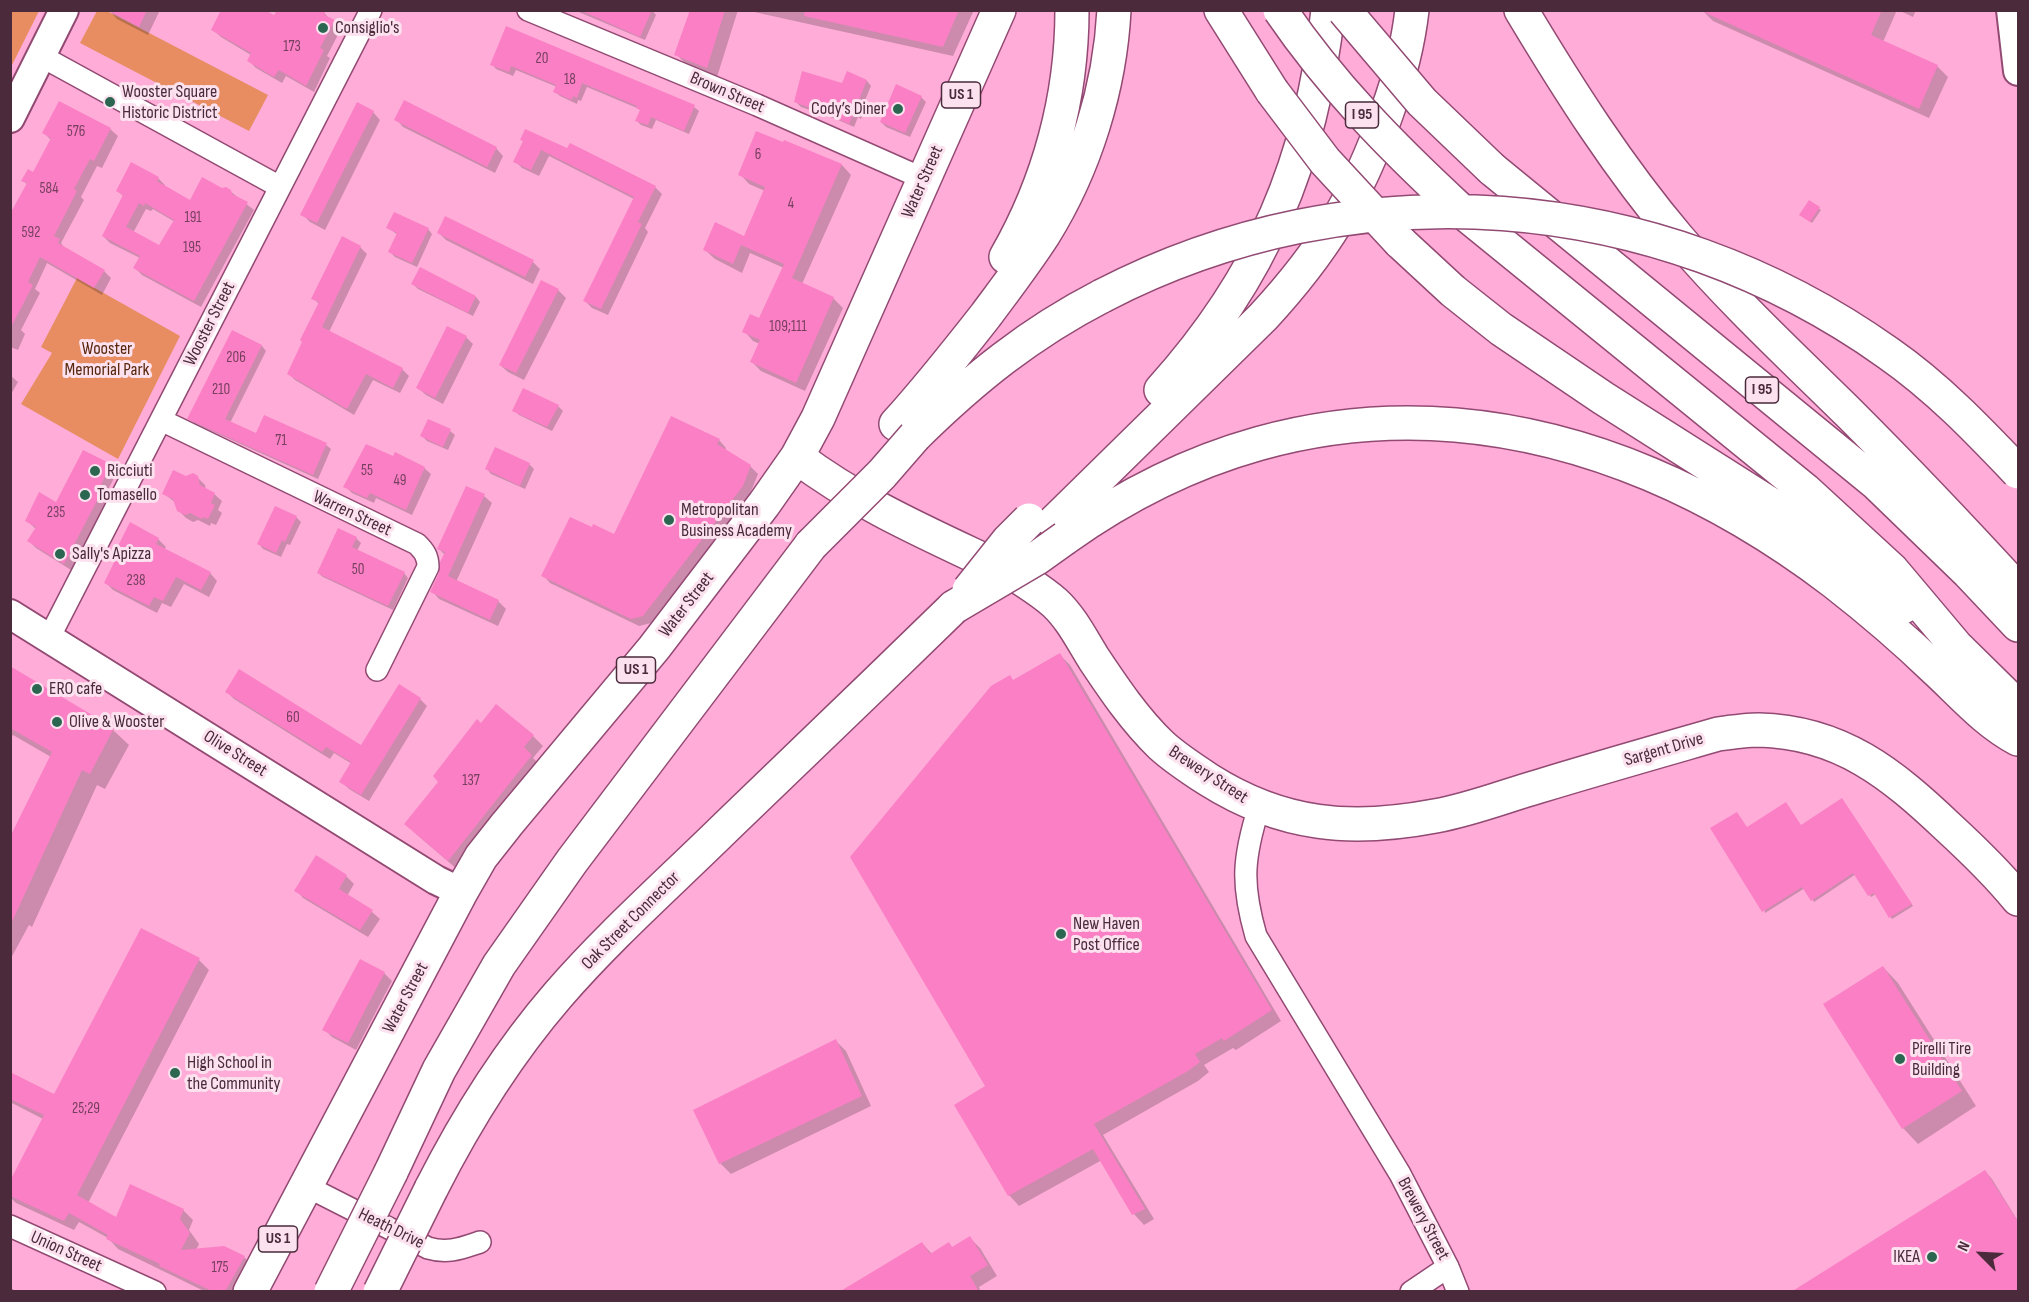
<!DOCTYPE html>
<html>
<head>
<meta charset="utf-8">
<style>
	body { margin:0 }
	#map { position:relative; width:2029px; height:1302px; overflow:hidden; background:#ffadd8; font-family:"Sofia Sans Condensed",sans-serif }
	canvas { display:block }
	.frame { position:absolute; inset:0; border:12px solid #4a2a3b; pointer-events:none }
	.north { position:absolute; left:1951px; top:1224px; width:60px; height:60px; -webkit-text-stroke:4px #fce2ef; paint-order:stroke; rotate:294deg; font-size:16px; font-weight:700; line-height:24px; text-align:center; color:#4a2a3b }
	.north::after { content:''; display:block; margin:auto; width:21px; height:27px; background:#4a2a3b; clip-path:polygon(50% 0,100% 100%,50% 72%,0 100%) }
</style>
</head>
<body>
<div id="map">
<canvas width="2029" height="1302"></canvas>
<div class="frame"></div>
<div class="north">N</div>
</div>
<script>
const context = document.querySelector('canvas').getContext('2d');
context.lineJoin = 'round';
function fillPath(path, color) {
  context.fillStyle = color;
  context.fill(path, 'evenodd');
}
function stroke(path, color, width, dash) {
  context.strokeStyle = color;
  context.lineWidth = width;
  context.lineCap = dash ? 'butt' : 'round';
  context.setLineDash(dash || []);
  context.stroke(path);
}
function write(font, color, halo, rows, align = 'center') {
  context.font = font + ' "Sofia Sans Condensed",sans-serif';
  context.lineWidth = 6;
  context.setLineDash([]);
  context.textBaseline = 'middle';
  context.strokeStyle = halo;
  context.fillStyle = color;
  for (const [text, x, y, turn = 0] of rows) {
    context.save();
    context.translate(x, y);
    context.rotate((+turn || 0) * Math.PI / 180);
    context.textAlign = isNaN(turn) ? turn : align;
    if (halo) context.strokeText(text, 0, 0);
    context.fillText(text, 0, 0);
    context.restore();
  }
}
fillPath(new Path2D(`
	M11,10L39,11L11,67L10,11Z
	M97,11H107L268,95L249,131L80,43Z
	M77,278L180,336L118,459L21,404L52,353L41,347Z`), '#e78d61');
fillPath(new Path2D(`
	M109,10H160L148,35L117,19Z
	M574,10H652L656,15L645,40Z
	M692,10H738L717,77L686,64L676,54Z
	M745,10H974L953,56Z
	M1897,10L1883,42L1937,66L1948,77L1929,118L1713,21L1703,11Z
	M1898,10H1916L1913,17Z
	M324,13L341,29L327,56L330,58L314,92L286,76L282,83L256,68L249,61L251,55L221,37L213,30L275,17Z
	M507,28L694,107L699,111L689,134L656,120L652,129L641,125L636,120L641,111L637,108L587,87L581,101L578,100L577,104L560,96L555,92L557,87L516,70L513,76L496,69L492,64Z
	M867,81L871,86L863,105L866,108L861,119L858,117L854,127L836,119L801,107L796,102L842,85Z
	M921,97L926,102L910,137L886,127L881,122Z
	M373,112L380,120L325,230L310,222L302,214Z
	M396,119L496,148L503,156L495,173L403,127Z
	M110,129L118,136L102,168L97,166L81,197L84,200L61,243L65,249L104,271L111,278L102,295L47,263L35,289L40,293L21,330L25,334L18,350L10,347V209L14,210L28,185L23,181L34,174L51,140L44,133Z
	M524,142L568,150L570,145L655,187L662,194L645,228L648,232L608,315L592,308L585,301L634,199L549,156L539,176L522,168L515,161Z
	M785,142L842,165L851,175L802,284L833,298L843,308L805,391L761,371L752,362L760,344L753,341L744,331L760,320L784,268L750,253L742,273L715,259L705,250L745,238L765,191L749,184L740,174Z
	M131,164L158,178L165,185L164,187L191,202L222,189L230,191L254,210L201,307L142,275L135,268L140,258L110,243L103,236L124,197L117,190ZM146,209L151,211L153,209L175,222L160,247L133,233Z
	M1809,202L1821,210L1812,223L1802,216Z
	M388,228L428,229L432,234L417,267L395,257L390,252L398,235Z
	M439,233L533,262L540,269L533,284L446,240Z
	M360,247L367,254L329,332L402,369L409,376L400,393L373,380L354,415L295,380L289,374L319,304L313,298Z
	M420,269L476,297L480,302L473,316L418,289L413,284Z
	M558,290L566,298L524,380L508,372L500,365Z
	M233,332L262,346L266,351L230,423L257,435L326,445L331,449L318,479L194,423L189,418Z
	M466,337L473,344L443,404L426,395L418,388Z
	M10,375L18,382L10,396Z
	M558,406L563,411L552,431L519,415L514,410Z
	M450,431L455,435L448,450L427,441L422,436Z
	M719,440L726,448L725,451L750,466L758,474L750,494L651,623L639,626L550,583L543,575L592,529L615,536Z
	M83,452L110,466L117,472L104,498L107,501L71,570L36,548L29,541L36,529L26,520L57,504Z
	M394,458L424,468L431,474L412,515L376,498L374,503L352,493L345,486Z
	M529,464L534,469L525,489L491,474L487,469Z
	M197,477L205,485L206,490L214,494L222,501L218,510L222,513L216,525L211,523L210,526L198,520L193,522L186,518L178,510L176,503L163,493L186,478Z
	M466,488L484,496L492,503L456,582L498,601L506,609L498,626L439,599L432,591L441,573L445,555L439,549Z
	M276,508L297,518L301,522L290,545L287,544L281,557L263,549L259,544Z
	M356,538L361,543L357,551L404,573L408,578L393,610L323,577L318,573Z
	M158,539L166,547L164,550L210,573L217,581L209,597L184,584L171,607L162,603L157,613L113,590L105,582L122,551Z
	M1060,655L1070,665L1281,1021L1236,1050L1233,1048L1204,1065L1209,1072L1198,1081L1103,1135L1154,1219L1144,1225L1134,1214L1102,1160L1019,1206L1009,1195L987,1087L1014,681Z
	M10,668L113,730L129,745L105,789L97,785L32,927L29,925L10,960V840L51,757L13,735L10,738Z
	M227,692L362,747L420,699L427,706L369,801L349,789L341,781L352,764L334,753L330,759L234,699Z
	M482,725L533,736L543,746L533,758L541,766L458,870L416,834Z
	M1844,802L1913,906L1892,919L1876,894L1871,897L1856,874L1814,902L1805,888L1765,913L1747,829L1801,827Z
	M346,876L354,884L347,896L372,912L380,919L368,937L303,898L296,890Z
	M199,960L209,970L88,1203L116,1219L183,1210L193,1220L189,1230L199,1244L196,1250L244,1257L254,1267L241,1292H206L118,1249L108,1238L79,1222L74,1230L16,1203L10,1197V1185L43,1119L10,1102V1073L55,1096Z
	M1883,967L1898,983L1976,1106L1918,1144L1903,1128Z
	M384,973L392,981L356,1050L332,1037L324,1029Z
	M836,1041L846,1051L871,1106L731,1174L720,1163L695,1111Z
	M1985,1171L1992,1179L2018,1221V1292Z
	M970,1238L980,1248L997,1276L979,1287L981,1292H842L922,1243L932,1254L949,1244L953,1248Z`), '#0003');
fillPath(new Path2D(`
	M107,10H147L139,27Z
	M221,10H265L274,15L277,10H326L324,15L335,20L320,48L324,50L306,86L279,70L274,77L247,61L251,53L211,30Z
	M652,10L640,37L582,11V10Z
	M690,10H725L707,68L674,55Z
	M805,10H959L943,47L804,16Z
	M1699,10H1882L1871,35L1938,65L1919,109Z
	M506,26L695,105L684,131L651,117L648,125L635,121L640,110L636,108L637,106L582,83L577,98L573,96L572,100L553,92L556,85L511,66L509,72L490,65Z
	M802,71L842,83L847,71L867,80L859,100L862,102L856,115L853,114L849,124L830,115L794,102Z
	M896,84L922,96L905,133L880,122Z
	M404,100L497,147L487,167L394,120Z
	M59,101L111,128L94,161L90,159L74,189L77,191L54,236L60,239L58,243L105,270L94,288L40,257L28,282L33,285L10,329V214L27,183L21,181L28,169L33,172L51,138L42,133Z
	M357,102L374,111L317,223L300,215Z
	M525,129L567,148L570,143L656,186L638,222L642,224L601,309L583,301L634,197L541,150L531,170L513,162L523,141L520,140Z
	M756,131L783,142L784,140L842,164L792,278L834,297L796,383L750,362L760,340L742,332L750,314L759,318L784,264L741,245L733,264L703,250L715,222L744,236L765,187L738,175Z
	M131,162L159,177L157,181L190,200L202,177L222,188L226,187L231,190L232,194L248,202L194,301L133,268L140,256L102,236L123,195L116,191ZM139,203L144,206L145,203L174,220L159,245L126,227Z
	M1809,200L1820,207L1810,222L1799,215Z
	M394,212L429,228L412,263L388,252L397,233L386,228Z
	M445,216L534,260L525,277L437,233Z
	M342,236L361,246L322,327L403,368L393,388L366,374L347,409L287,374L302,342L300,340L319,302L311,299Z
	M420,267L476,296L468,313L411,284Z
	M541,280L559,289L516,373L499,365Z
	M447,326L467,336L435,398L416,388Z
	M232,330L262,345L225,419L256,433L264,415L327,443L313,475L187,419Z
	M523,388L559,405L547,427L512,411Z
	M671,416L720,439L717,444L751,465L743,486L643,616L631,619L541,576L570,517L592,527L593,524L614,534Z
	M428,419L451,429L443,447L420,436Z
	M366,444L393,456L395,452L425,467L406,510L370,493L367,498L343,487Z
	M495,447L530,463L520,486L485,469Z
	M83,450L111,464L98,491L101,493L64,564L27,541L36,527L25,521L39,492L56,502Z
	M173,470L186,476L193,473L198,476L200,485L215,493L211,503L215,505L208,519L204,517L202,519L190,513L185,515L177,511L173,499L162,494Z
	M466,486L485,494L448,576L499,600L490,620L430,592L439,573L440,562L445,552L437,549Z
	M275,506L297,516L285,542L282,540L276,553L257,544Z
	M130,522L159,538L156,544L211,572L201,590L176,577L163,601L154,597L149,606L104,583L120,550L117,548Z
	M338,528L357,537L352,547L405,572L388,606L317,573Z
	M1060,653L1272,1010L1224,1041L1222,1038L1195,1054L1200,1062L1188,1071L1094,1124L1145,1209L1132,1215L1093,1149L1008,1196L954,1105L985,1086L850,857L991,686L1010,675L1013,680Z
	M10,666L114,728L90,774L82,770L10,926V837L52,752L10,728Z
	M239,669L361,745L399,684L421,698L361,795L339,782L351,762L326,747L322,752L225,692Z
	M496,704L534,735L524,747L532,755L448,861L404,824L438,782L433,776L477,719L481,723Z
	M1842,798L1912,904L1889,918L1874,893L1868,896L1853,873L1811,901L1802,887L1762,912L1710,828L1737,812L1747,827L1786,802L1801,825Z
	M316,855L347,875L339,889L373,910L360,930L294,891Z
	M141,928L200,958L77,1195L116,1217L130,1184L184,1209L180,1219L190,1233L181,1250L224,1246L245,1256L225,1292H214L159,1266L160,1264L106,1239L108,1235L69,1213L64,1221L10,1196V1181L44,1115L10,1099V1072L54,1094Z
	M360,959L385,972L348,1043L322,1030Z
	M1883,966L1962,1091L1902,1129L1823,1004Z
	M836,1039L862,1096L719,1164L693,1110Z
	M1985,1170L2019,1223V1292H1791Z
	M970,1236L988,1265L970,1276L979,1292H839L922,1242L930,1254L949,1242L952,1247Z`), '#fa7fc5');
const street = new Path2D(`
	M528,10L757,105L924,179
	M41,56L280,187
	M161,420L417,544C424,551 428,556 428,567L377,670
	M49,638L371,10
	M1259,807C1243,858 1241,884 1256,936L1400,1174L1448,1267L1458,1292
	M306,1186L428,1248C448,1254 462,1248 480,1242
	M10,1226L155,1292
	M1411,1292L1448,1267`);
const secondary = new Path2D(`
	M2011,10L2018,71
	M10,118L64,10
	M10,614L436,880L461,892`);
const primary = new Path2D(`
	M797,457C864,508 943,540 1019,577C1031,585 1044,593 1055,603C1072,619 1082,640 1094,659C1114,689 1135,720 1161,745C1175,758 1192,769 1209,780C1282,826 1351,832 1435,816C1470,810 1505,796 1540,786C1599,768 1659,751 1718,734C1732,732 1746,730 1759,730C1841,732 1892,774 1948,827C1973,850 1997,873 2018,899
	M250,1292L461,892L481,857L507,824L654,648L764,504L797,457L818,418L999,10`);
const highway = new Path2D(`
	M1221,10L1272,91
	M1521,10C1569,90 1618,167 1678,238C1731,300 1791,356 1849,413C1907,471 1963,530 2018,590
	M1492,169L1876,483L1968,572L2018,625
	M1458,208L1805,490L1892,570L1956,646L2018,707
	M1400,242L1453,291L1501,329L1603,398L1800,523L1903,607
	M1006,257C1049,182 1072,97 1072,10
	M1161,390C1262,278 1312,161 1328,10
	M896,424C928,389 957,352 986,315C1006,288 1026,262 1044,234C1085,168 1110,88 1114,10
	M915,436C973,379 1030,333 1102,296
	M1047,529L1263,317C1323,252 1358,196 1387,112C1399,79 1408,45 1412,10
	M1065,538C1318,358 1597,402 1834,582C1870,610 1904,639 1936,670C1962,694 1987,723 2018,739
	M391,1172L439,1070L499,965L572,861L811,545
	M431,1189C466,1120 507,1054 558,995C609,936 669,883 725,828C801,755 878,681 954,607`);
stroke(street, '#924a73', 24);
stroke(secondary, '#924a73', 32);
stroke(primary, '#924a73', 36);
stroke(highway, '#924a73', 36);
stroke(street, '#fff', 21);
stroke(secondary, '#fff', 28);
stroke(primary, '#fff', 33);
stroke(highway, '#fff', 33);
stroke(new Path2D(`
	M10,1290L12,1292`), '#794c63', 4.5, [3, 6]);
const highwayBridge = new Path2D(`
	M1280,10C1332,86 1391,146 1458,208
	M1344,10L1422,102L1492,169
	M1272,91L1325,161L1400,242
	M1102,296C1355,165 1656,188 1888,353C1937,387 1978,430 2018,472
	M811,545L882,474L915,436
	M969,590L1008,541L1029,520
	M954,607L1037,558L1065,538
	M331,1292L391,1172
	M380,1292L431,1189`);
stroke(highwayBridge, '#924a73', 36, []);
stroke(highwayBridge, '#fff', 33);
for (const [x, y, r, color] of [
	[323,28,6,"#2b6651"],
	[110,102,6,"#2b6651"],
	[898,109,6,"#2b6651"],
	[95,471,6,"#2b6651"],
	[85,495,6,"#2b6651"],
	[669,520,6,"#2b6651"],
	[60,554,6,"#2b6651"],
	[37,689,6,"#2b6651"],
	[57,722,6,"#2b6651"],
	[1061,934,6,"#2b6651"],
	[1900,1059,6,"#2b6651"],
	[175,1073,6,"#2b6651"],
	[1932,1257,6,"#2b6651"]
]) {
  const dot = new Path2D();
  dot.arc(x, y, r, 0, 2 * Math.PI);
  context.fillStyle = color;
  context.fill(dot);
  stroke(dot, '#fce2ef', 2);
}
write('15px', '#763f5e', null, [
	["173",292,47],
	["20",542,59],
	["18",570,80],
	["576",76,132],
	["6",758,155],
	["584",49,189],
	["4",791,204],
	["191",193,218],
	["592",31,233],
	["195",192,248],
	["109;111",788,327],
	["206",236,358],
	["210",221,390],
	["71",281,441],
	["55",367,471],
	["49",400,481],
	["235",56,513],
	["50",358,570],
	["238",136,581],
	["60",293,718],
	["137",471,781],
	["25;29",86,1109],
	["175",220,1268]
]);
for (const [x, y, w] of [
	[961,95,39],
	[1362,115,33],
	[1762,390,33],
	[636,670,39],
	[278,1239,39]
]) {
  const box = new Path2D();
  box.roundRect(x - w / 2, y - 13, w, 26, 4.5);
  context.fillStyle = '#fce2ef';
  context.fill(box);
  stroke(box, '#4a2a3b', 1.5);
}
write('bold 16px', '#4a2a3b', null, [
	["US 1",961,95],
	["I 95",1362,115],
	["I 95",1762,390],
	["US 1",636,670],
	["US 1",278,1239]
]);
write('18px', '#4a2a3b', '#fce2ef', [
	["Consiglio's",335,28],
	["Wooster Square",122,92],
	["Historic District",122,113],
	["Cody’s Diner",886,109,"right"],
	["Ricciuti",107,471],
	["Tomasello",97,495],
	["Metropolitan",681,510],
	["Business Academy",681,531],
	["Sally's Apizza",72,554],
	["ERO cafe",49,689],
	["Olive & Wooster",69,722],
	["New Haven",1073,924],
	["Post Office",1073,945],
	["Pirelli Tire",1912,1049],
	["Building",1912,1070],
	["High School in",187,1063],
	["the Community",187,1084],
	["IKEA",1920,1257,"right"]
], 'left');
write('18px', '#4a2a3b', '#fce2ef', [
	["Brown Street",727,93,23],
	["Water Street",923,182,-66],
	["Wooster Street",210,324,-63],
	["Warren Street",352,514,25],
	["Water Street",687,605,-52],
	["Sargent Drive",1664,750,-16],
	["Olive Street",235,754,32],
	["Brewery Street",1208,775,33],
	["Oak Street Connector",631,921,-45],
	["Water Street",406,998,-62],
	["Brewery Street",1423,1219,62],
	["Heath Drive",391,1229,26],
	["Union Street",66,1252,24]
]);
write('18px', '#57270d', '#fce2ef', [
	["Wooster",107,349],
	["Memorial Park",107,370]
]);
</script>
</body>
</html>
